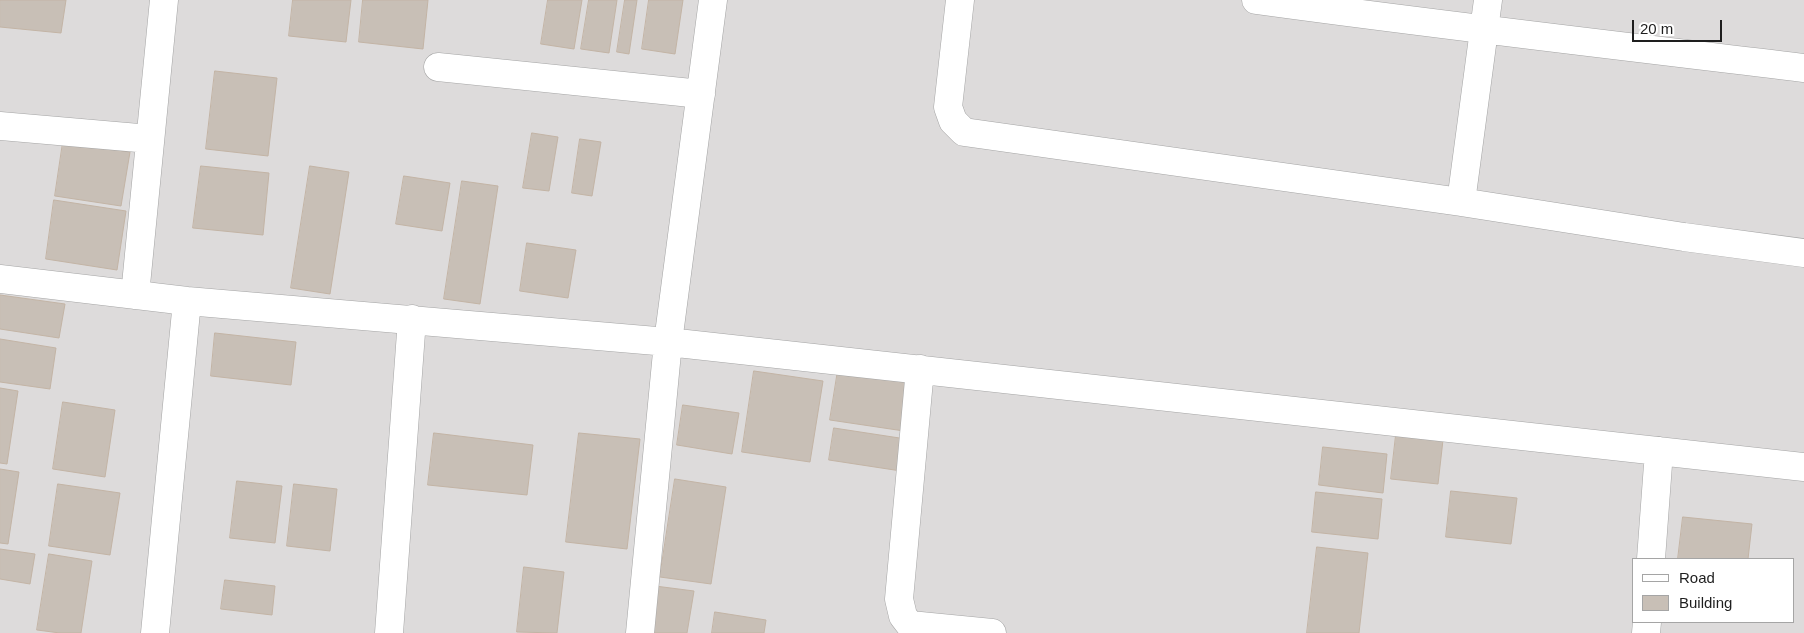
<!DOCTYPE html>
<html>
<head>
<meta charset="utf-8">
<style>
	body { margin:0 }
	#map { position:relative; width:1804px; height:633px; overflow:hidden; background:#f0ede4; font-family:Arial,sans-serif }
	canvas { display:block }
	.legend { position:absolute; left:1632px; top:558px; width:162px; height:65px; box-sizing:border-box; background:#fff; border:1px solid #a5a5a5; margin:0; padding:6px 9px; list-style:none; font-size:15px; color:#1e1e1e }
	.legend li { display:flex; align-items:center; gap:10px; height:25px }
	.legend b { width:25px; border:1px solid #a5a5a5 }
	.scale { position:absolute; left:1632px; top:20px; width:90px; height:22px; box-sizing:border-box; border:2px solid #1e1e1e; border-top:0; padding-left:6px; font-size:15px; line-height:18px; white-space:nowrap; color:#1e1e1e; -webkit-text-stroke:4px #fff; paint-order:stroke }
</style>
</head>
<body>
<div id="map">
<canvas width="1804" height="633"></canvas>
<ul class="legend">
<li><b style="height:6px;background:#fff"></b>Road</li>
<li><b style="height:14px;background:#c8bfb6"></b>Building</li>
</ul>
<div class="scale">20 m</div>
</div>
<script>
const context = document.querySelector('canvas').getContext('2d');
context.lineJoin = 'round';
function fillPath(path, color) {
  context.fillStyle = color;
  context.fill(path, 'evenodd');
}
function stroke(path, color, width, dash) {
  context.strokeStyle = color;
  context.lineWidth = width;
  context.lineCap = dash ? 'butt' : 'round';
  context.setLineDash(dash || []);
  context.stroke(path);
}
fillPath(new Path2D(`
	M0,0H1804V633H0ZM1633,559H1793V622H1633Z`), '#dddbdb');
const building = new Path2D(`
	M0,0H66L61,33L0,27Z
	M293,0H351L346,42L289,36Z
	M363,0H428L423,49L359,42Z
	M548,0H582L574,49L541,44Z
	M589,0H617L609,53L581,49Z
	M625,0H637L629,54L617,52Z
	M649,0H683L675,54L642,49Z
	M215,71L277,78L268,156L206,149Z
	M532,133L558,137L549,191L523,188Z
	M580,139L601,142L592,196L572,193Z
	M63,142L130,152L121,206L55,196Z
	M201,166L269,173L263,235L193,228Z
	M310,166L349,172L330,294L291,288Z
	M404,176L450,183L442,231L396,224Z
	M462,181L498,186L480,304L444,299Z
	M54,200L126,211L117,270L46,259Z
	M527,243L576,250L568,298L520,291Z
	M0,295L65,304L59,338L0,329Z
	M215,333L296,342L291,385L211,376Z
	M0,339L56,348L50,389L0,382Z
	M838,370L911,381L904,431L830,420Z
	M754,371L823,381L810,462L742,452Z
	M0,388L18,391L7,464L0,463Z
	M63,402L115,410L105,477L53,469Z
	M683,405L739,413L732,454L677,445Z
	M834,428L906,439L901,471L829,460Z
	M434,433L533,445L527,495L428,485Z
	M579,433L640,439L627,549L566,542Z
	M1396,435L1443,440L1438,484L1391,479Z
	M1323,447L1387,454L1383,493L1319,485Z
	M0,469L19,472L8,544L0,543Z
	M675,479L726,487L711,584L660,577Z
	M237,481L282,486L275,543L230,538Z
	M58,484L120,493L110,555L49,546Z
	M294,484L337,489L330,551L287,546Z
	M1451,491L1517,498L1511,544L1446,537Z
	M1316,492L1382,499L1378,539L1312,532Z
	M1683,517L1752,524L1748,559H1678Z
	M1317,547L1368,553L1359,633H1307Z
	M0,549L35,554L30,584L0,579Z
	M49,554L92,561L81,633H60L37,630Z
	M524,567L564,572L557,633L517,632Z
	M225,580L275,586L272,615L221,609Z
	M655,586L694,591L687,633H648Z
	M715,612L766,620L764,633H712Z`);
fillPath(building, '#c8bfb6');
stroke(building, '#c3b4a5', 1);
const minor = new Path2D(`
	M960,0L948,107L953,121L964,132L1461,202
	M1256,0C1438,25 1621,46 1804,68
	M1488,0L1461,202L1684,237L1804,253
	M438,67L701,94
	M0,126L150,139
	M0,279L187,301L668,342L1804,467
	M135,295L164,0
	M920,369L899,599L903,616L910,625L992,633
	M1651,559L1659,451
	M155,633L187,301
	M389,633L412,319
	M640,633L668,342L713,0
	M1646,633L1647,622`);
stroke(minor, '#a5a5a5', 29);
stroke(minor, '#fff', 28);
</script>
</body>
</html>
